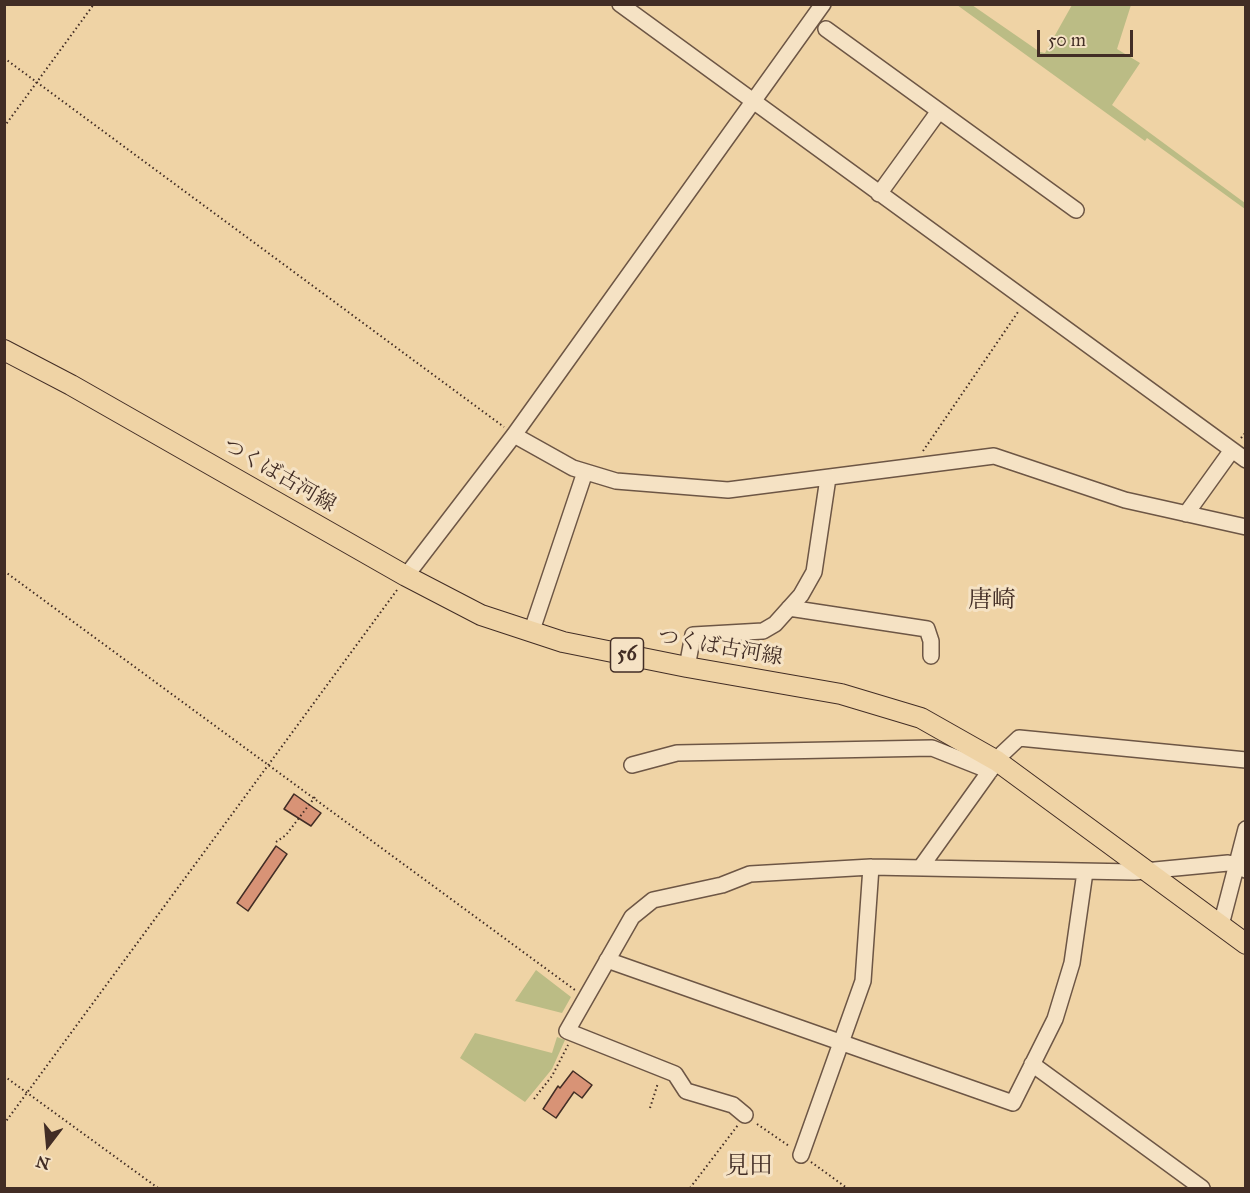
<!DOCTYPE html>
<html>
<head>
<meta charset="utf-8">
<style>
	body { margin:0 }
	#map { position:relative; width:1250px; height:1193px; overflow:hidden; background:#efd3a5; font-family:"IM FELL Great Primer",serif }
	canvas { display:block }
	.frame { position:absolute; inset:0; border:6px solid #422d25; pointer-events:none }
	.north { position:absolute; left:18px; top:1115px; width:60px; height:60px; -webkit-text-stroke:4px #f5e2c4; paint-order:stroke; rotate:196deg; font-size:16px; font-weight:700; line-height:24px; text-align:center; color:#422d25 }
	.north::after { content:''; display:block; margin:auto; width:21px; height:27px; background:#422d25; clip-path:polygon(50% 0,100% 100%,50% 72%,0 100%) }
	.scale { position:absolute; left:1037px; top:30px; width:96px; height:27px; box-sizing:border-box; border:3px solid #422d25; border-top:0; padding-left:8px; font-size:18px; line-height:21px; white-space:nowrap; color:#422d25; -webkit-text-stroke:4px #f5e2c4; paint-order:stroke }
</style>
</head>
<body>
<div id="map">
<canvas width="1250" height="1193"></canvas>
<div class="frame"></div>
<div class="north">N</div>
<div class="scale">50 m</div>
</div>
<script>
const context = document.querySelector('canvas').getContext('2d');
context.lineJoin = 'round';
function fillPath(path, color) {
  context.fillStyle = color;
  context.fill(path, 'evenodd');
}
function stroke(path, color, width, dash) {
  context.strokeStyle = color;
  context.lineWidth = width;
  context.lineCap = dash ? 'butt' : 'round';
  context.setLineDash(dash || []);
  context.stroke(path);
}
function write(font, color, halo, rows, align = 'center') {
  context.font = font + ' "IM FELL Great Primer","Noto Serif JP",serif';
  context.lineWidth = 6;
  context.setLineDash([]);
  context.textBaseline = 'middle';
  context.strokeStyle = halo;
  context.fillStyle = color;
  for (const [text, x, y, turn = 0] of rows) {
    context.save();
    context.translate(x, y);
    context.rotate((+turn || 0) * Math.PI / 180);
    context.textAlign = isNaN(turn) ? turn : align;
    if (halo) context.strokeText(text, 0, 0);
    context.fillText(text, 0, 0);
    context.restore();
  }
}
fillPath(new Path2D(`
	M957,5H972L1040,52L1045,53L1072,5H1131L1117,49L1140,63L1112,105L1245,203V209L1147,138L1145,141Z
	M536,970L571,997L562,1013L515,1001Z
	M475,1033L552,1053L557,1037L565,1040L552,1069L525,1102L460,1058Z`), '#bbbc85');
const building = new Path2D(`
	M294,794L321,813L311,826L284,809Z
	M276,846L287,854L248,911L237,903Z
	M573,1071L592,1085L582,1098L574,1092L556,1118L543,1109L558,1086L560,1088Z`);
fillPath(building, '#d89376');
stroke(building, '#422d25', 1.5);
const minor = new Path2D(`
	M620,4L1246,460
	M826,29L1076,210
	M879,194L939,111
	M514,435L573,468L616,481L728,490L994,456L1125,500L1246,527
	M1186,514L1232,450
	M406,576L514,435L823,4
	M789,608L927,629L931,641V656
	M531,633L585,472
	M687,667L693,635L763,631L775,624L801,595L814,572L828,478
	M632,765L677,753L932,748L990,771
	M921,867L1002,754L1019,738L1246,760
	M1221,925L1246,829
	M607,960L1013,1103L1055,1019L1072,963L1085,872
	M1032,1064L1202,1188
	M745,1115L733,1105L686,1091L675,1074L567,1031L632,917L653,900L722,885L750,874L871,867L1134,872L1228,863L1246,870
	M801,1155L863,981L871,867`);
const major = new Path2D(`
	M4,350L71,385L406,576L481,615L563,642L687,667L841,694L921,718L997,761L1246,944`);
stroke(minor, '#6d5645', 18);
stroke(major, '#422d25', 22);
stroke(new Path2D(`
	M4,58L504,427
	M4,127L94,4
	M1241,438L1246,432
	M923,451L1018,312
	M4,571L575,990
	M276,842L286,835L315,797
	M4,1076L158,1188
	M534,1099L552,1076L568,1045
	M650,1108L658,1083
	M4,1124L397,590
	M757,1124L789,1146
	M811,1162L847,1188
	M690,1188L738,1125`), '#422d25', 2, [1.5, 3]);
stroke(minor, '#f5e2c4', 15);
stroke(major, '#efd3a5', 20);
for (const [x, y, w] of [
	[627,655,33]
]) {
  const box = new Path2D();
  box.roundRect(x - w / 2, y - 17, w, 34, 4.5);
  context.fillStyle = '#f5e2c4';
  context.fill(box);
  stroke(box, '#422d25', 1.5);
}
write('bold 20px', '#422d25', null, [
	["56",627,655]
]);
write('21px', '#422d25', '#f5e2c4', [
	["つくば古河線",279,476,30],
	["つくば古河線",720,648,10]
]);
write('24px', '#422d25', '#f5e2c4', [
	["唐崎",992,601],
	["見田",749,1167]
]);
</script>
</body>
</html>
